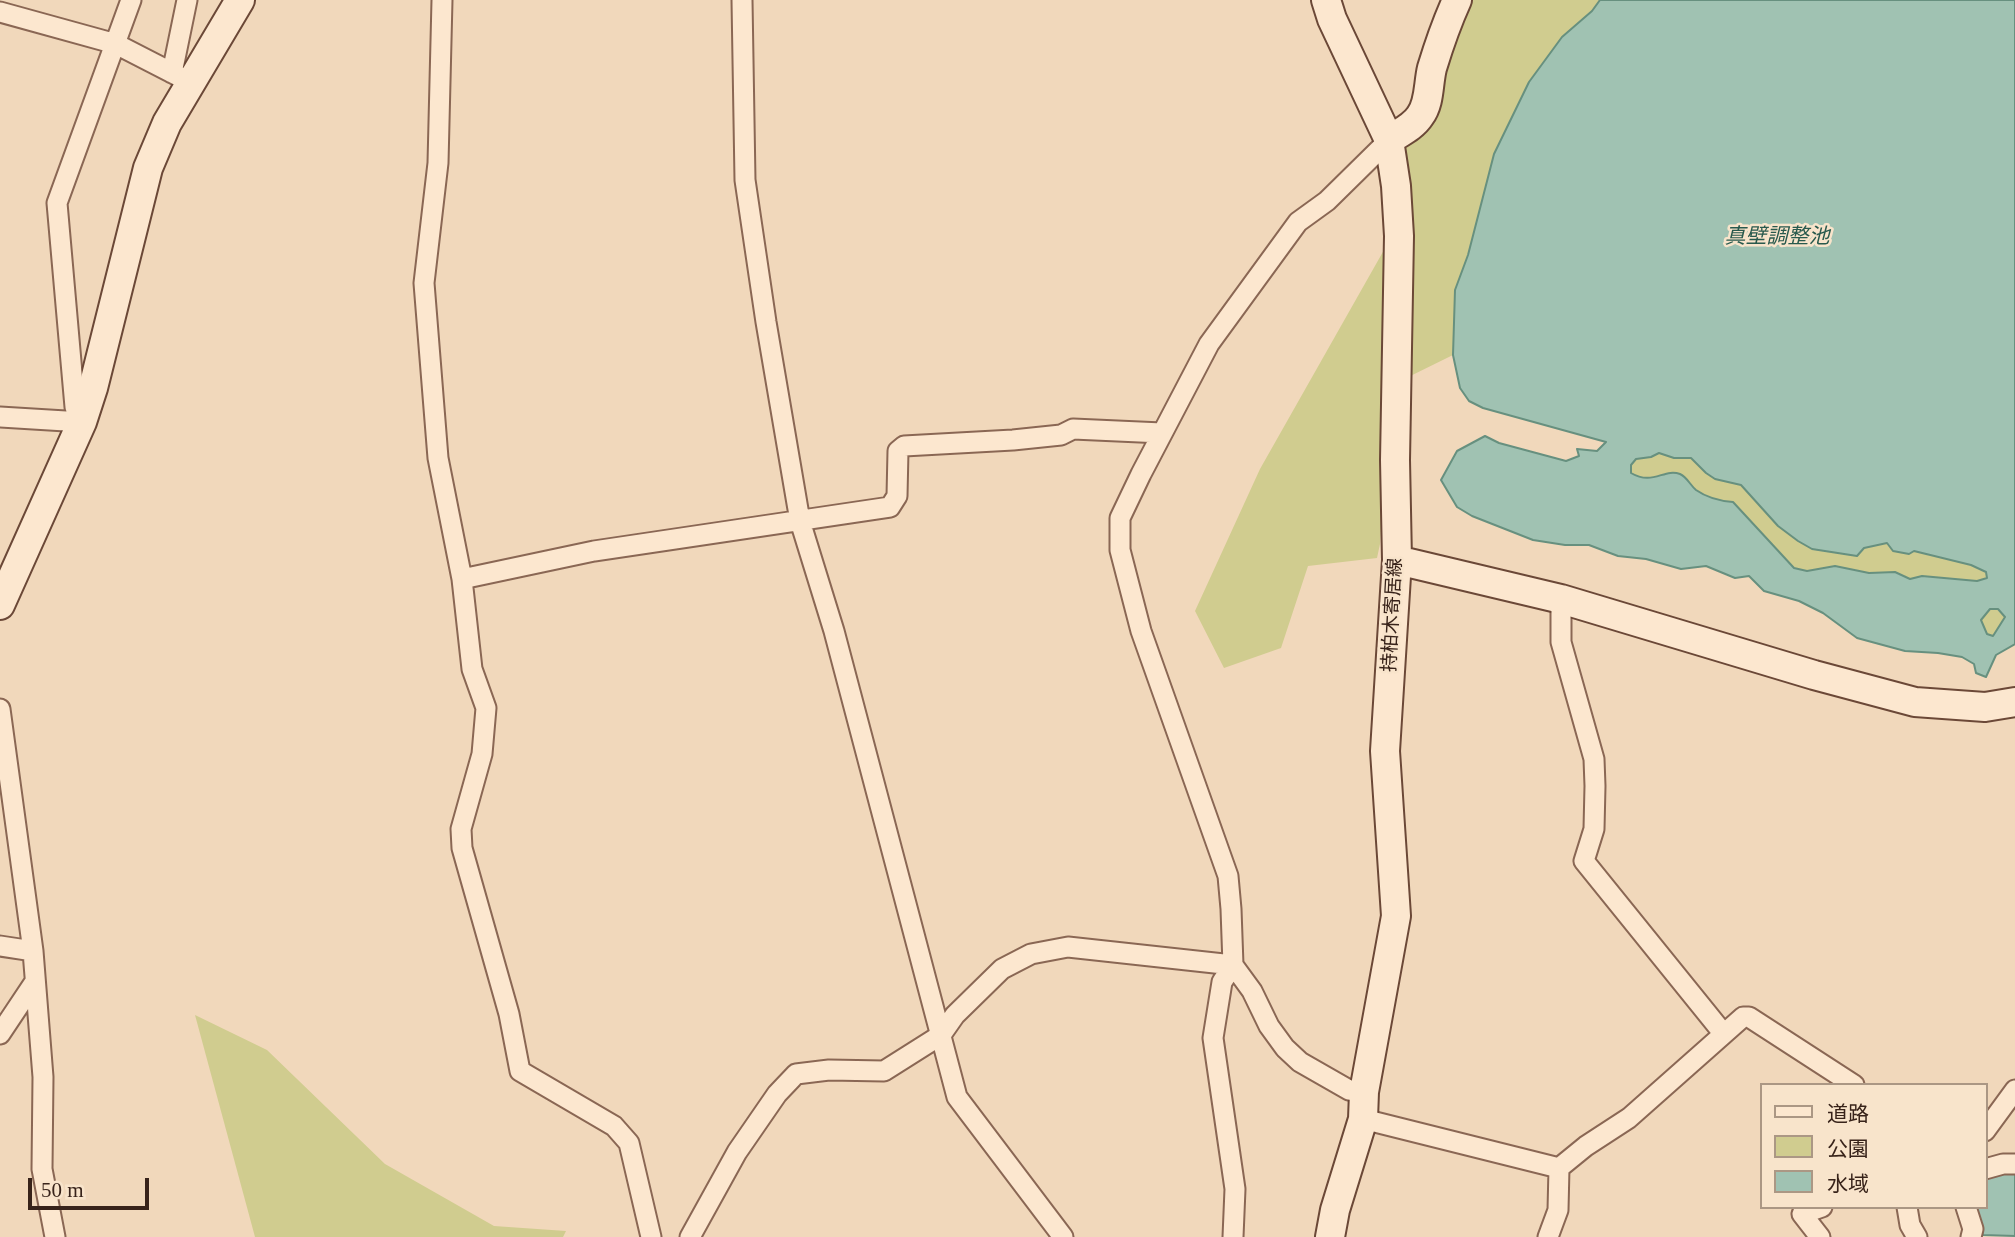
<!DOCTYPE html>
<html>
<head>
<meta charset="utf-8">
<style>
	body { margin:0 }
	#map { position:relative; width:2015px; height:1237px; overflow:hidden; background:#f1d8bb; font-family:"Times New Roman","Noto Sans JP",serif }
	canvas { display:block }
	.legend { position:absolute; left:1760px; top:1083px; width:228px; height:126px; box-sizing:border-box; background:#f8e4cb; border:2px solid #ab9784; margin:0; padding:9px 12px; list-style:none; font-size:21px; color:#38231a }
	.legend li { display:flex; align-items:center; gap:14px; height:35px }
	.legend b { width:35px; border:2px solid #ab9784 }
	.scale { position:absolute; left:28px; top:1178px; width:121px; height:32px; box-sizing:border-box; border:4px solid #38231a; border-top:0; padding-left:9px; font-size:21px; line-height:24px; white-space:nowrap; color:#38231a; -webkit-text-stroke:5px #f8e4cb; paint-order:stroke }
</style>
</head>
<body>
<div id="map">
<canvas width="2015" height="1237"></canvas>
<ul class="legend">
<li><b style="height:9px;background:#fce7cf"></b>道路</li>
<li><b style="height:19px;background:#d0cc8f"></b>公園</li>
<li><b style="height:19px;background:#a0c2b2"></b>水域</li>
</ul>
<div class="scale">50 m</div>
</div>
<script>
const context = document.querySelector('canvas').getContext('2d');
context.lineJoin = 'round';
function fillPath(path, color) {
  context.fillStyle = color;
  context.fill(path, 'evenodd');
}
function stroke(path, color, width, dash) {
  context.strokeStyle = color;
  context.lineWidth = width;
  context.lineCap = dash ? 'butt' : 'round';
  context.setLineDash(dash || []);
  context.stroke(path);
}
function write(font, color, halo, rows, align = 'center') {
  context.font = font + ' "Times New Roman","Noto Sans JP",serif';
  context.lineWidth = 5;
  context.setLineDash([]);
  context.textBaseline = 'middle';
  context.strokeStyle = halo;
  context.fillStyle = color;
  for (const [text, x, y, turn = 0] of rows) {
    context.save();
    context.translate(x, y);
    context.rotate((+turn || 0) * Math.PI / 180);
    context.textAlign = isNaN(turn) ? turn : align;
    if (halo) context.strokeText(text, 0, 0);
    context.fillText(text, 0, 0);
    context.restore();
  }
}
fillPath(new Path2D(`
	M1469,0H1600L1592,11L1562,37L1468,255L1455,290L1453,355L1390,386L1380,544L1377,558L1308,566L1281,648L1224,668L1195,611L1260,469L1397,227L1398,143L1440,75Z
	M1659,453L1681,459L1691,458L1706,473L1715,479L1741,485L1778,526L1798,541L1812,549L1827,551L1864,548L1887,543L1971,565L1986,572L1987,579L1977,581L1922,576L1910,579L1895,572L1869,573L1835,566L1807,572L1794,568L1733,502C1721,501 1706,497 1696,490C1690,485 1687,477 1680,474C1664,468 1653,485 1631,473V465L1636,459L1651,457Z
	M1990,609H1998L2005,617L1993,636L1987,634L1981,620Z
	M195,1015L267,1050L385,1164L494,1226L566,1231L563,1237H255Z`), '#d0cc8f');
const water = new Path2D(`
	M1600,0H2015V644L1996,655L1986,677L1976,673L1974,664L1962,657L1938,653L1905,651L1857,638L1823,613L1799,601L1764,591L1749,576L1735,578L1706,566L1681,569L1646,559L1618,556L1589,545H1565L1533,540L1472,516L1457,507L1441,480L1457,451L1485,436L1499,443L1566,461L1579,456L1577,449L1597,451L1606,442L1483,408L1469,401L1460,388L1453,355L1455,290L1468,255L1494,154L1529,82L1562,37L1592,11ZM1659,453L1674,458H1691L1706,473L1715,479L1741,485L1778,526L1798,541L1812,549L1857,556L1864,548L1887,543L1893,551L1909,554L1914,551L1971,565L1986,572L1987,578L1977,581L1922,576L1910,579L1895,572L1869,573L1835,566L1807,571L1794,568L1733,502C1720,501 1706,497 1696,490C1690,485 1687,477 1680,474C1664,468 1653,486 1631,473V465L1636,459L1651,457ZM1990,609H1998L2005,617L1993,636L1987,634L1981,620Z
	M2015,1172V1236L1983,1235L1972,1207H1985V1174Z`);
fillPath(water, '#a0c2b2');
stroke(water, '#67907f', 2);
const street = new Path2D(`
	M442,0L438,163L424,283L438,458L462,579L472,669L486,708L482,754L461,829L462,848L509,1014L520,1071L614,1126L629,1143L651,1237
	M742,0L745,180L766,322L800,521L834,631L957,1097L1063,1237
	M0,12L116,44L190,82
	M172,73L187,0
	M0,417L82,422L75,407L57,203L131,0
	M462,579L594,551L890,507L897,496L898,451L904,446L1013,440L1061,435L1073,429L1162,433
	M1561,599V642L1594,759L1595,786L1594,829L1584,861L1723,1033
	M0,709L33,951L43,1077L42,1169L55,1237
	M0,946L33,951
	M0,1034L34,983
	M1364,1092L1349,1090L1300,1062L1285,1048L1269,1026L1252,991L1233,965L1231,909L1228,876L1141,631L1120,550V518L1141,474L1209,344L1298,222L1327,201L1389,140
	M1363,1119L1559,1168
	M1985,1131L2015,1090
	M1559,1168L1586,1146L1629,1118L1743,1017H1749L1854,1085
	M1985,1169L2003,1164H2015
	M1907,1207L1910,1225L1917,1237
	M1966,1207L1973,1229L1971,1237
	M690,1237L737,1152L777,1094L796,1074L829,1070L884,1071L941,1035L955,1015L1002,969L1031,954L1068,947L1233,965
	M1233,1237L1235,1189L1213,1038L1222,982L1233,965
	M1548,1237L1558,1210L1559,1168
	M1820,1237L1802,1214L1822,1207`);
const secondary = new Path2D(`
	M1326,0L1332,19L1389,140L1396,186L1399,236L1395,460L1397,560L1385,751L1396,916L1364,1092L1363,1119L1335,1210L1330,1237
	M1389,140C1399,133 1413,127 1420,116C1430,103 1428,84 1432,68C1439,45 1447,22 1457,0
	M1397,560L1561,599L1814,675L1915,702L1985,707L2015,702
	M0,605L82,422L93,388L148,168L167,123L240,0`);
stroke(street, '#8a6754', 23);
stroke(secondary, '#6b4837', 32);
stroke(street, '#fce7cf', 19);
stroke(secondary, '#fce7cf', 28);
write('19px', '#38231a', '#f8e4cb', [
	["持柏木寄居線",1393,615,-87]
]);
write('italic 21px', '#28594d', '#f8e4cb', [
	["真壁調整池",1777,237]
]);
</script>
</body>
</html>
